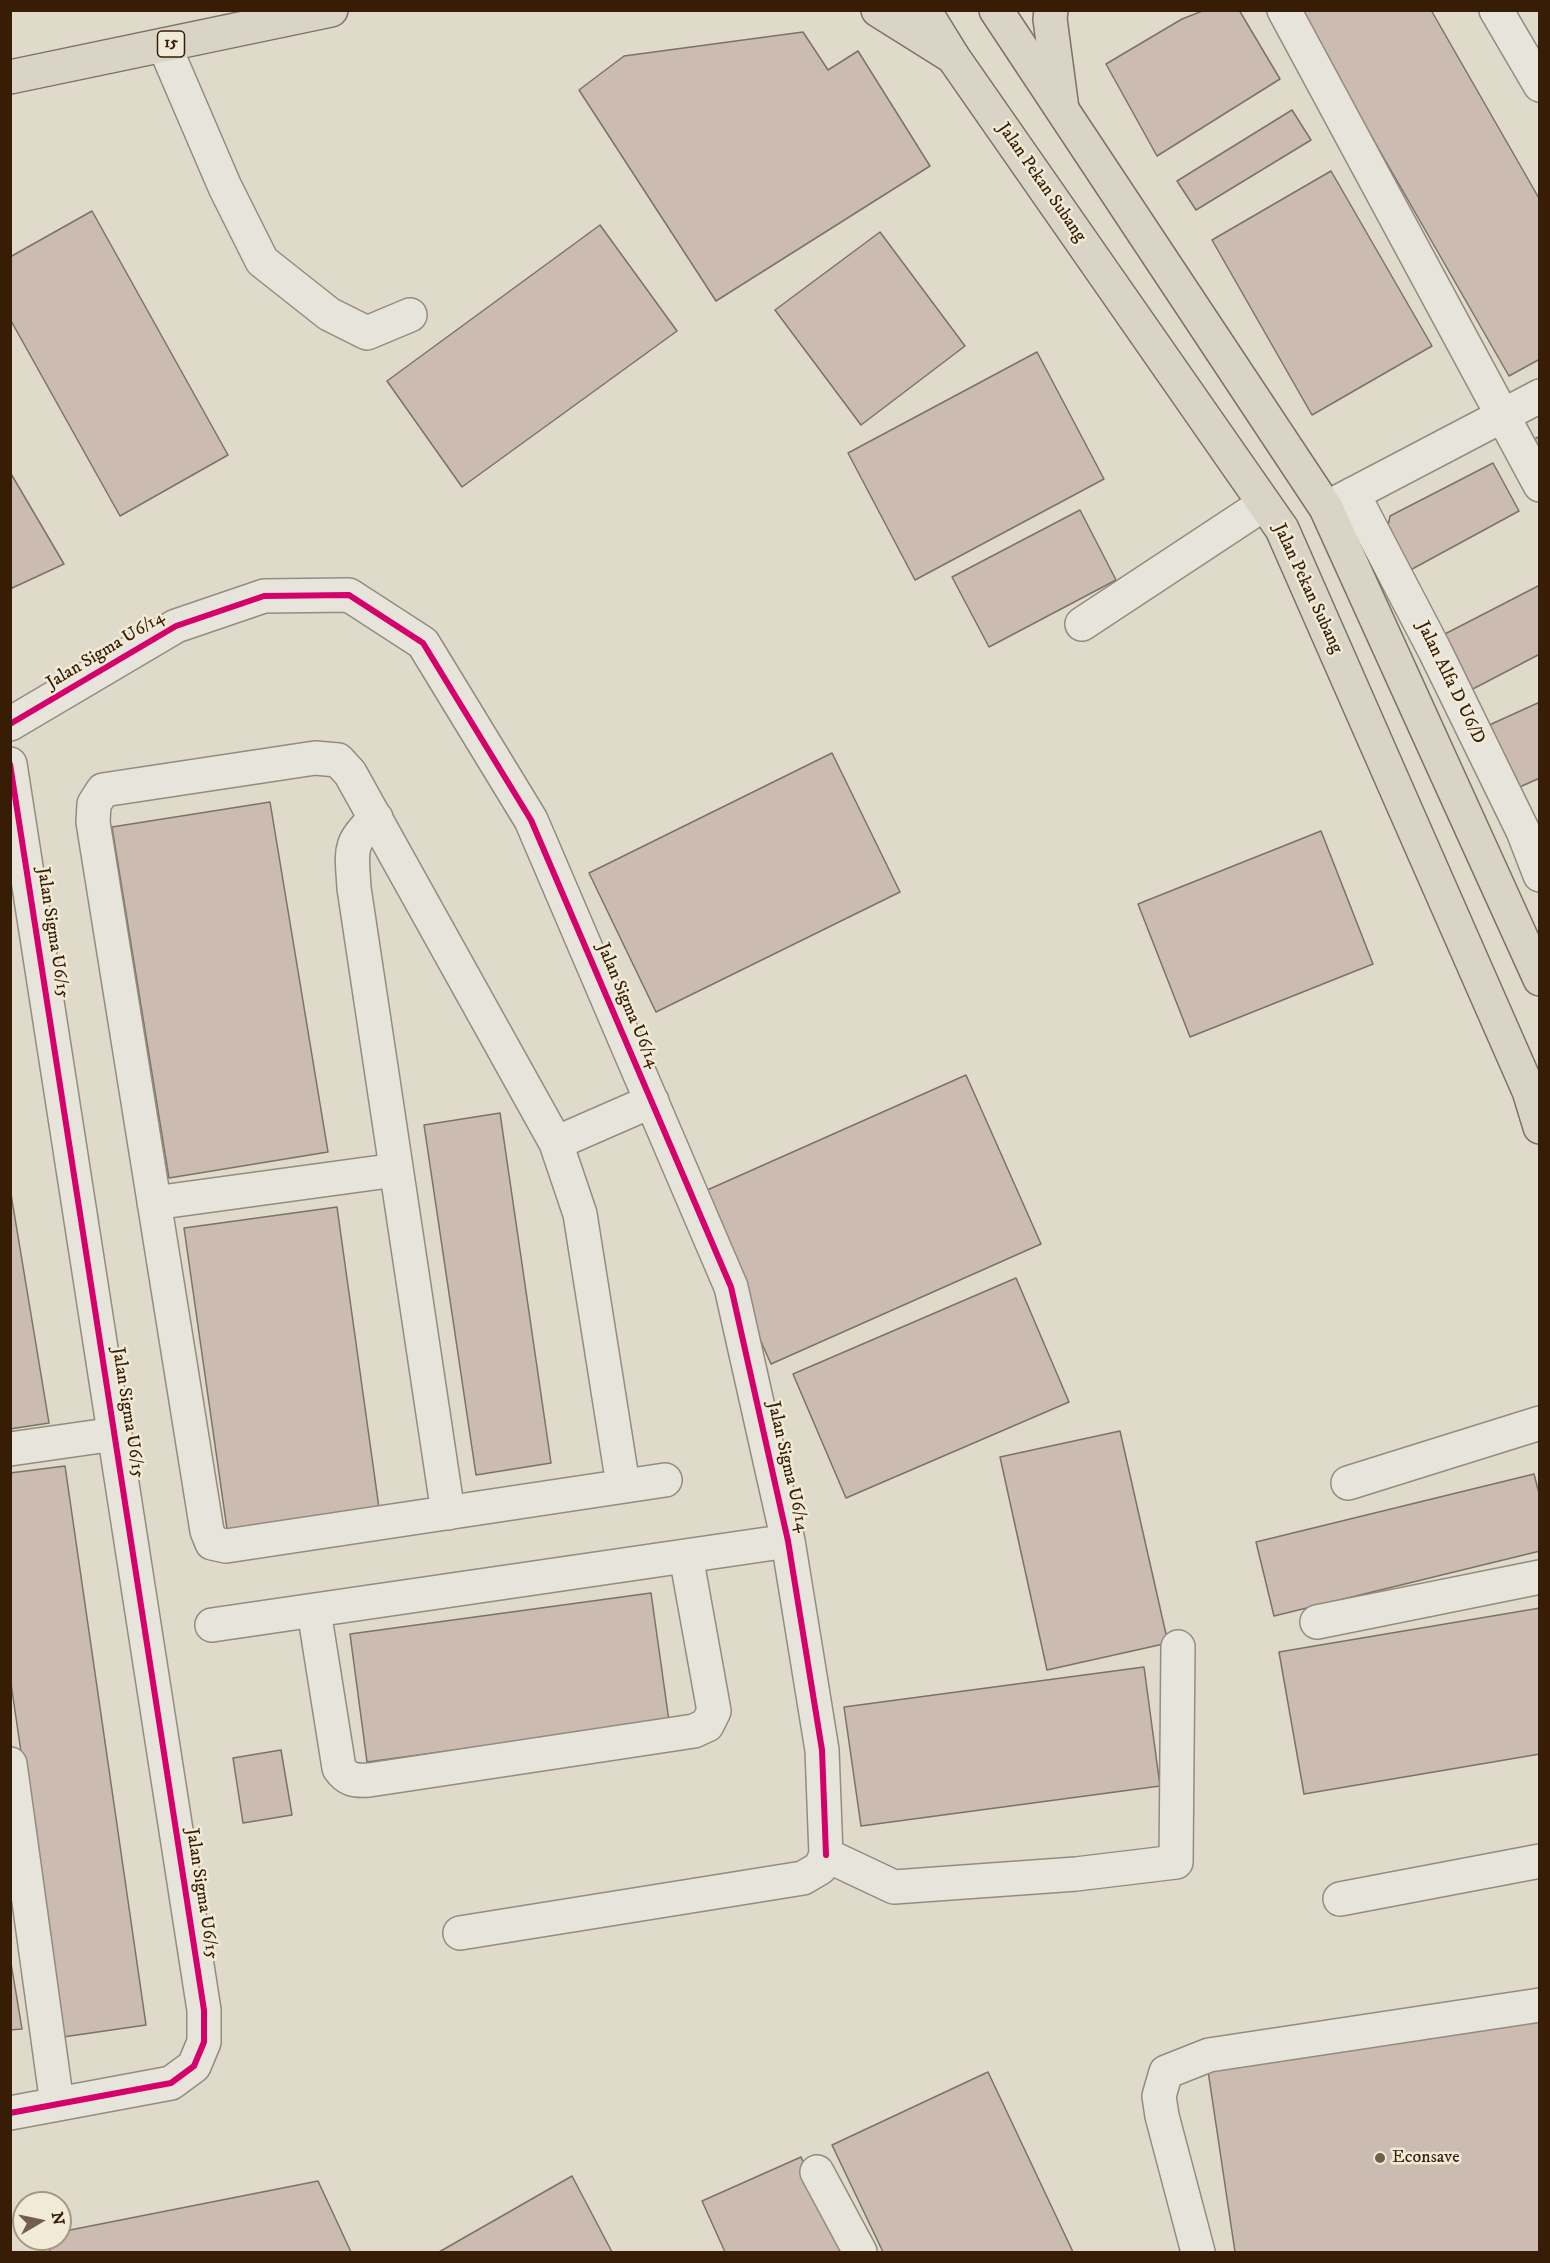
<!DOCTYPE html>
<html>
<head>
<meta charset="utf-8">
<style>
	body { margin:0 }
	#map { position:relative; width:1550px; height:2263px; overflow:hidden; background:#e0daca; font-family:"IM FELL DW Pica",serif }
	canvas { display:block }
	.frame { position:absolute; inset:0; border:12px solid #371d05; pointer-events:none }
	.north { position:absolute; left:12px; top:2191px; width:60px; height:60px; box-sizing:border-box; background:#f0ead7; border:2px solid #a69883; border-radius:50%; rotate:81deg; font-size:16px; font-weight:700; line-height:24px; text-align:center; color:#371d05 }
	.north::after { content:''; display:block; margin:auto; width:21px; height:27px; background:#725f4a; clip-path:polygon(50% 0,100% 100%,50% 72%,0 100%) }
</style>
</head>
<body>
<div id="map">
<canvas width="1550" height="2263"></canvas>
<div class="frame"></div>
<div class="north">N</div>
</div>
<script>
const context = document.querySelector('canvas').getContext('2d');
context.lineJoin = 'round';
function fillPath(path, color) {
  context.fillStyle = color;
  context.fill(path, 'evenodd');
}
function stroke(path, color, width, dash) {
  context.strokeStyle = color;
  context.lineWidth = width;
  context.lineCap = dash ? 'butt' : 'round';
  context.setLineDash(dash || []);
  context.stroke(path);
}
function write(font, color, halo, rows, align = 'center') {
  context.font = font + ' "IM FELL DW Pica",serif';
  context.lineWidth = 5;
  context.setLineDash([]);
  context.textBaseline = 'middle';
  context.strokeStyle = halo;
  context.fillStyle = color;
  for (const [text, x, y, turn = 0] of rows) {
    context.save();
    context.translate(x, y);
    context.rotate((+turn || 0) * Math.PI / 180);
    context.textAlign = isNaN(turn) ? turn : align;
    if (halo) context.strokeText(text, 0, 0);
    context.fillText(text, 0, 0);
    context.restore();
  }
}
const building = new Path2D(`
	M1205,10H1239L1280,79L1157,156L1106,64L1182,19Z
	M1299,10H1431L1540,200V359L1509,376Z
	M803,32L828,70L858,51L930,166L716,301L579,90L624,56Z
	M1292,110L1311,140L1196,210L1177,181Z
	M1331,171L1432,346L1312,415L1212,240Z
	M92,211L228,455L120,516L10,319V257Z
	M600,225L677,331L462,487L387,381Z
	M880,232L965,346L861,425L775,310Z
	M1037,352L1104,479L915,580L848,453Z
	M1540,436V467L1526,444Z
	M1493,463L1519,511L1403,574L1385,541L1390,516Z
	M10,472L64,564L10,589Z
	M1080,510L1116,580L989,647L952,577Z
	M1540,585V654L1469,691L1441,636Z
	M1540,702V778L1515,789L1487,726Z
	M832,753L900,892L656,1012L589,873Z
	M270,802L328,1152L169,1178L112,827Z
	M1321,831L1373,964L1190,1037L1138,904Z
	M966,1075L1041,1244L771,1364L696,1195Z
	M500,1113L551,1463L476,1475L424,1125Z
	M10,1188L49,1423L10,1429Z
	M337,1207L379,1508L227,1529L184,1228Z
	M1016,1278L1069,1402L846,1498L793,1374Z
	M1120,1431L1168,1643L1047,1670L1000,1457Z
	M65,1466L146,2025L63,2037L10,1677V1473Z
	M1534,1474L1540,1497V1551L1274,1616L1256,1542Z
	M651,1593L669,1721L367,1762L350,1634Z
	M1540,1608V1754L1304,1794L1279,1652Z
	M1144,1667L1160,1786L861,1826L844,1707Z
	M281,1750L292,1815L243,1823L233,1758Z
	M10,1957L22,2029L10,2030Z
	M1540,2015V2252H1235L1207,2064Z
	M988,2072L1073,2252H883L832,2145Z
	M801,2157L843,2252H725L702,2201Z
	M572,2176L612,2252H439Z
	M318,2181L351,2252H50L47,2239H60V2232Z`);
fillPath(building, '#ccbbb1');
stroke(building, '#7a7366', 1.5);
const minor = new Path2D(`
	M1284,10L1540,485
	M1496,10L1540,85
	M164,45L225,187L262,261L329,314L367,333L410,315
	M1353,494L1435,651L1523,831L1540,875
	M1334,504L1540,396
	M1082,624L1264,504
	M10,724L176,626L264,596L349,595L423,643L531,820L731,1287L788,1541L822,1750L826,1855L820,1868L803,1878L460,1933
	M10,764L204,2010V2042L194,2066L171,2083L10,2113
	M376,818C347,844 352,851 354,888L448,1513
	M556,1143L652,1101
	M154,1203L396,1170
	M10,1449L115,1434
	M1348,1483L1540,1423
	M623,1485L580,1214L556,1143L350,773L338,760L315,758L103,790L94,804L93,822L207,1531L212,1543L226,1546L665,1480
	M314,1611L339,1768C347,1780 355,1781 369,1780L694,1731L707,1725L714,1711L686,1556
	M1317,1622L1540,1577
	M212,1625L788,1541
	M10,1764L57,2104
	M826,1855L894,1887L1076,1874L1176,1862L1178,1647
	M1340,1899L1540,1861
	M817,2172L860,2252
	M1198,2252L1162,2116L1159,2096L1166,2072L1209,2055L1540,2005`);
const major = new Path2D(`
	M924,10L953,57L1282,529L1529,1091L1540,1127
	M996,10L1326,508L1540,979`);
const highway = new Path2D(`
	M878,10L953,57
	M1051,10L1050,19L1062,109
	M10,77L331,10`);
stroke(minor, '#938c80', 36);
stroke(major, '#7a7366', 36);
stroke(highway, '#7a7366', 36);
stroke(minor, '#e7e4dc', 33);
stroke(major, '#dad4c7', 33);
stroke(highway, '#dad4c7', 33);
stroke(new Path2D(`
	M10,724L176,626L264,596L349,595L423,643L531,820L731,1287L788,1541L822,1750L826,1855
	M10,764L204,2010V2042L194,2066L171,2083L10,2113`), '#d6006c', 6);
for (const [x, y, r, color] of [
	[1380,2158,6,"#725f4a"]
]) {
  const dot = new Path2D();
  dot.arc(x, y, r, 0, 2 * Math.PI);
  context.fillStyle = color;
  context.fill(dot);
  stroke(dot, '#f0ead7', 2);
}
for (const [x, y, w] of [
	[171,44,27]
]) {
  const box = new Path2D();
  box.roundRect(x - w / 2, y - 13, w, 26, 4.5);
  context.fillStyle = '#f0ead7';
  context.fill(box);
  stroke(box, '#371d05', 1.5);
}
write('bold 16px', '#371d05', null, [
	["15",171,44]
]);
write('18px', '#371d05', '#f0ead7', [
	["Jalan Pekan Subang",1041,183,55],
	["Jalan Pekan Subang",1307,589,65],
	["Jalan Sigma U6/14",106,651,-31],
	["Jalan Alfa D U6/D",1450,683,64],
	["Jalan Sigma U6/15",52,933,81],
	["Jalan Sigma U6/14",627,1006,67],
	["Jalan Sigma U6/15",127,1413,81],
	["Jalan Sigma U6/14",787,1467,77],
	["Jalan Sigma U6/15",201,1894,81]
]);
write('18px', '#371d05', '#f0ead7', [
	["Econsave",1392,2158]
], 'left');
</script>
</body>
</html>
